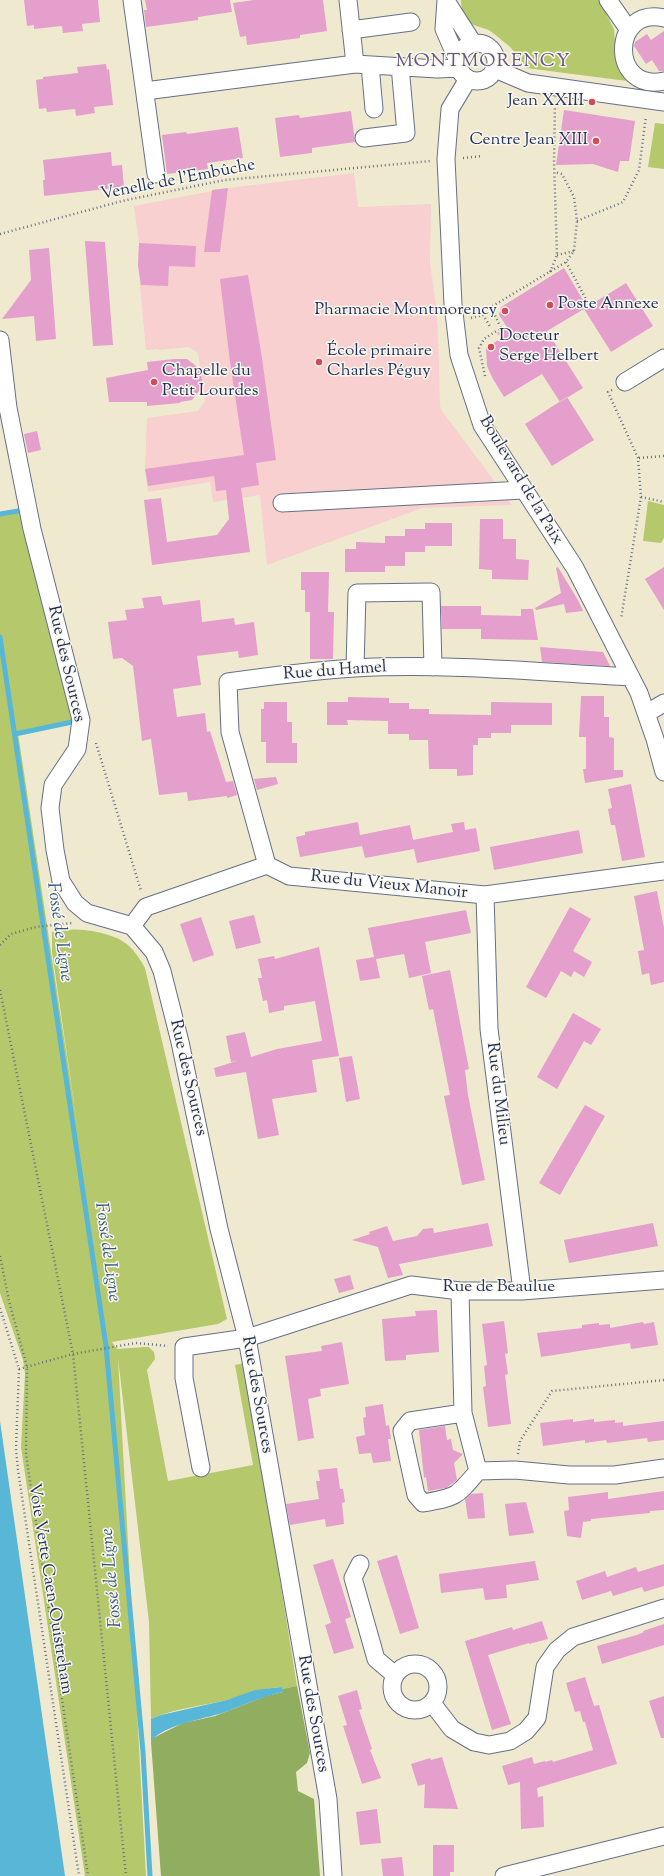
<!DOCTYPE html>
<html>
<head>
<meta charset="utf-8">
<style>
	body { margin:0 }
	canvas { display:block; background:#efe9d0 }
</style>
</head>
<body>
<canvas width="664" height="1876"></canvas>
<script>
const context = document.querySelector('canvas').getContext('2d');
context.lineJoin = 'round';
function fillPath(path, color) {
  context.fillStyle = color;
  context.fill(path, 'evenodd');
}
function stroke(path, color, width, dash) {
  context.strokeStyle = color;
  context.lineWidth = width;
  context.lineCap = dash ? 'butt' : 'round';
  context.setLineDash(dash || []);
  context.stroke(path);
}
function write(font, color, halo, rows, align = 'center') {
  context.font = font + ' "Sorts Mill Goudy",serif';
  context.lineWidth = 3;
  context.setLineDash([]);
  context.textBaseline = 'middle';
  context.strokeStyle = halo;
  context.fillStyle = color;
  for (const [text, x, y, turn = 0] of rows) {
    context.save();
    context.translate(x, y);
    context.rotate((+turn || 0) * Math.PI / 180);
    context.textAlign = isNaN(turn) ? turn : align;
    if (halo) context.strokeText(text, 0, 0);
    context.fillText(text, 0, 0);
    context.restore();
  }
}
fillPath(new Path2D(`
	M354,173L358,207L431,204L430,263L436,304L438,332L440,406L442,411L512,505L422,508L267,565L260,495L213,502L210,482L148,492L145,470L147,418L198,411L205,401L198,353L189,347L158,350V349L146,350L138,265L139,243L134,206L228,188Z`), '#f7d0cf');
fillPath(new Path2D(`
	M461,0H599L614,29L617,63L626,77L627,81L526,68C519,59 513,48 504,42C499,38 492,31 486,29C467,23 462,22 461,0Z
	M655,123L664,124V169L648,167Z
	M648,501L664,505V538L661,543L643,541Z
	M28,511L77,721L18,733L79,1137L52,952V932C72,926 112,931 128,945C135,951 140,959 145,968L227,1319L218,1324L112,1342L117,1349L145,1347H149L154,1352L155,1359L147,1370L168,1481L253,1465L235,1365L245,1363L297,1686L282,1689V1687C262,1688 246,1695 227,1700C202,1706 175,1708 151,1719L149,1622L118,1358L146,1876H85L21,1447L25,1374L23,1360L0,1293V515Z`), '#b5c96c');
fillPath(new Path2D(`
	M297,1686L310,1753L307,1763L296,1772L298,1791L314,1799L320,1876H161L151,1742L153,1738L183,1723L215,1716L266,1696L283,1692L282,1689Z`), '#90ad60');
fillPath(new Path2D(`
	M0,1421L65,1876H0Z
	M282,1687L283,1692C263,1696 246,1704 228,1711C210,1718 160,1725 151,1742V1719L161,1715L227,1700L255,1690Z`), '#58b6d7');
stroke(new Path2D(`
	M0,514L24,510
	M0,637L106,1346L143,1752L150,1876
	M15,734L77,721`), '#58b6d7', 5);
fillPath(new Path2D(`
	M24,0H98L100,22L82,24L83,31L63,33L62,26L34,29V25L27,26Z
	M145,0H230L232,12L198,17V20L146,27L144,10H147Z
	M254,0H323L327,31L300,35V38L247,45L246,36L240,37L233,3Z
	M664,31V71H659L652,60L646,64L634,46L635,42L647,34L651,40Z
	M106,64L107,70L109,69L113,105L94,107L95,113L76,116L75,109L47,112L46,108L39,109L36,80L43,79V77L78,73L77,67Z
	M564,110L635,121L629,161H620L618,172L593,164L556,165Z
	M351,111L355,142L312,148V153L280,157L275,118L299,115L300,118Z
	M238,127L243,158L207,163L208,169L167,174L162,135L186,132L187,134Z
	M111,152L112,166L122,165L124,187L44,196L43,180H45L43,160Z
	M228,188L220,252H204L212,190Z
	M85,241L105,242L113,345L93,346Z
	M139,243L196,246L195,267L169,266L168,286L141,285L138,265Z
	M49,248L56,339L36,341L34,316L2,319L31,280L29,250Z
	M564,268L587,307L626,283L653,326L611,352L584,309L547,331L583,388L560,402L542,374L504,397L493,379L487,366L486,348L501,338L497,333L507,327L499,315L501,307Z
	M248,275L262,358L276,460L256,463L259,485L241,488L250,552L152,565L144,500L161,498L167,542L217,535L229,519L226,490L216,491L214,476L148,486L145,469L244,455L230,362L220,279Z
	M174,359H187L200,369L203,386L192,400L180,402V403L147,406V402H109L106,378L148,370L147,362Z
	M567,397L594,440L552,466L525,424Z
	M37,431L41,450L28,453L24,434Z
	M480,519H503V539H516V559L529,560L528,580L492,579V570L479,569Z
	M425,523H452V546H425V552H405V566H385V572H345V549H356V542L385,543V536H405V529H425Z
	M558,567L579,602L583,611L566,613L564,604L536,610L535,608L561,593L556,568Z
	M664,567V610L645,579Z
	M301,572H329L328,612H334L333,659H310V612H305V590H301Z
	M161,596L163,605L200,600L202,622L234,618L235,625L254,622L258,655L239,658L238,651L197,656L201,685L173,689L177,717L205,713L207,732L210,731L226,782L233,781L237,795L227,798V796L188,801L187,792L159,795L151,739L142,741L133,666L122,658L113,659L108,622L127,620L125,610L144,608L142,598Z
	M441,606H481V615L521,616V609H533L538,640L481,639V629H442Z
	M540,647L603,652L610,666L542,662Z
	M581,696H604V717H609V737L614,738V770H623V777L585,783L583,769H586V737H579Z
	M348,697L389,698V703H409V709H429V714L491,715V702L552,703V725H511V733H491V738H478V745H473V775L457,776V769H429L428,740H409V734H388V721L347,720L348,725H327V702H348Z
	M264,702H287V722H292V743H297V763H266V742H261V709H264Z
	M276,777L278,784L257,790L254,779Z
	M631,784L645,857L622,861L615,825H611L608,809L612,808L608,789Z
	M358,822L360,835L410,825L413,840L453,832L451,824L464,822L465,830L476,828L480,851L417,863L414,849L365,858L362,846L300,857L296,837L305,835V832Z
	M579,830L583,853L494,870L490,847Z
	M657,891L664,928V982L651,985L649,973L642,975L638,951L644,950L634,896Z
	M570,907L591,919L573,951L592,962L584,977L574,971L571,977L561,971L546,998L526,987Z
	M466,910L471,933L425,942L431,973L409,978L404,954L376,959L380,978L360,981L356,960L374,957L368,928Z
	M254,915L261,943L236,949L229,921Z
	M201,917L214,955L193,962L180,924Z
	M319,947L339,1056L312,1060L317,1092L272,1099L279,1135L258,1139L246,1072L216,1077L214,1068L237,1061L231,1062L226,1036L245,1032L251,1057L277,1049L322,1041L315,1001L284,1006V1010L269,1013L267,1000L263,1001L258,978H262L258,959L274,956L275,959Z
	M450,970L469,1069L465,1070L468,1095L485,1180L462,1185L444,1096L450,1095L442,1054L433,1009L429,1010L422,976Z
	M573,1013L601,1029L591,1045L584,1041L557,1089L537,1077Z
	M352,1056L360,1099L346,1102L339,1058Z
	M585,1105L605,1116L560,1195L539,1183Z
	M488,1223L493,1246L399,1264L403,1275L388,1278L378,1247L352,1240L370,1234L369,1232L387,1226L393,1241L417,1236L423,1229L433,1228L434,1233Z
	M653,1223L658,1246L569,1263L564,1240Z
	M350,1275L354,1289L339,1293L334,1279Z
	M437,1310L439,1352L406,1355V1360L385,1361L382,1319L416,1316L415,1311Z
	M504,1321L508,1353L505,1354L508,1374L505,1375L511,1424L488,1427L483,1387L486,1386L484,1366L487,1365L482,1324Z
	M643,1322L644,1324L654,1322L658,1345L631,1349L630,1343L541,1357L537,1333L582,1328V1325L599,1323V1325L610,1324V1328Z
	M342,1342L349,1384L320,1389L321,1396L308,1399L314,1438L298,1441L285,1356L322,1351L321,1346Z
	M383,1404L386,1426L389,1425L391,1439H388L391,1461L373,1463L371,1453L359,1454L356,1437L365,1435L363,1418L366,1417L365,1407Z
	M573,1419V1422L594,1419V1422L615,1420V1423L623,1422V1426L664,1421V1440L648,1442L647,1438L607,1443L606,1440L585,1443V1440L543,1446L540,1423Z
	M445,1426L447,1440L451,1439L453,1450L463,1454L454,1463L457,1480L446,1488L428,1491L426,1477L424,1478L419,1430Z
	M337,1468L340,1489H343L345,1502L342,1503L344,1524L326,1527L325,1519L290,1525L286,1504L319,1499L316,1481H320L318,1470Z
	M664,1491V1510L650,1511V1513L591,1519V1521L583,1522L581,1538L567,1536L564,1511L569,1510L568,1497L608,1492V1499Z
	M483,1493L485,1518L468,1519L465,1499L471,1494Z
	M526,1502L534,1533L509,1536L505,1504Z
	M397,1555L419,1628L400,1634L377,1561Z
	M333,1559L351,1617L345,1619L354,1648L334,1654L325,1625L331,1623L313,1565Z
	M535,1561L539,1580L506,1585L507,1598L485,1600L483,1588L441,1593L439,1574Z
	M664,1564V1586L644,1592L642,1587L613,1596L611,1591L582,1600L576,1581L605,1571L607,1577L636,1567L638,1572Z
	M542,1621L548,1639L529,1644V1643L488,1655L511,1724L492,1730L465,1641L512,1627L513,1630Z
	M664,1624V1645L602,1664L597,1646L637,1635L644,1632L643,1631Z
	M585,1677L594,1706L599,1705L617,1764L537,1788L538,1797L543,1796L544,1827L521,1829L520,1782L508,1785L502,1766L532,1757L534,1764L545,1761V1762L552,1760L553,1762L593,1750L585,1722H583L580,1711L575,1712L566,1683Z
	M357,1690L362,1709L359,1710L372,1749L370,1750L381,1778L362,1784L343,1726L347,1725L338,1696Z
	M664,1696V1738H661L649,1701Z
	M442,1757L458,1809L424,1808L425,1784L418,1786L411,1764L430,1758L431,1760Z
	M377,1809L381,1843L360,1845L356,1812Z
	M433,1845H454V1872H450V1876H433Z
	M402,1857L404,1876H383L381,1859Z`), '#e49fcc');
const minor = new Path2D(`
	M132,0L156,174
	M348,0L355,64
	M446,0L444,29L458,61
	M608,0L629,30
	M446,1L473,43
	M664,18C610,6 610,93 664,81
	M351,30L411,22
	M458 62a19 19 0 1 1 38 0a19 19 0 1 1-38 0Z
	M370,65L374,109
	M495,69L528,83L664,102
	M468,79L450,109L446,159L453,304L459,355L482,425L575,568L639,693L655,739L664,772
	M145,91L355,64L437,69L459,68
	M364,138L406,133L400,66
	M0,340L8,408L32,529L81,720L77,749L53,785L50,808L55,850L61,881L75,903L87,913L132,926L154,952L162,971L180,1042L219,1229L247,1338L328,1799L333,1876
	M625,382L664,358
	M282,503L523,490
	M355,668L357,593L431,592L433,667
	M647,713L664,703
	M267,865L230,732L228,682C270,676 312,671 355,668C446,663 539,672 631,677
	M485,895L489,1029L522,1291
	M132,926L146,907L267,865L289,876L485,895L664,871
	M460,1291L463,1413L478,1471L515,1470L569,1475H615L664,1468
	M463,1413L410,1421L402,1431L416,1495L423,1503C457,1497 456,1497 478,1471
	M201,1468L184,1378V1347L247,1338L411,1285L460,1291H522L664,1280
	M360,1564L353,1578L376,1659L395,1675
	M392 1687a23 23 0 1 1 46 0a23 23 0 1 1-46 0Z
	M432,1703L452,1729L474,1742L489,1745L510,1741L526,1731L537,1718L545,1667L557,1650L573,1637L664,1608
	M504,1876L664,1836`);
stroke(minor, '#657086', 19);
stroke(new Path2D(`
	M463,158L482,156
	M577,221L623,202L639,170L646,116
	M0,234L122,201L225,180L431,161
	M557,255L574,251
	M566,262L587,301L584,302
	M550,272L557,255L554,162L555,103
	M471,318L483,315L491,328
	M485,376L479,348L484,339L501,328L491,307L566,262L574,251L577,221L574,197L562,174L554,172
	M612,390L608,392L638,458L641,497L621,619
	M639,458L664,456
	M641,497L664,502
	M96,743L141,891
	M0,945L11,934L36,927L72,923
	M0,990L73,1354L126,1876
	M0,1256L9,1301L27,1367L26,1454L88,1876
	M0,1308L19,1369L16,1449L18,1470L79,1876
	M19,1369L73,1354L136,1343L168,1346
	M518,1454L520,1441L552,1391L664,1380`), '#657086', 2.5, [1, 3]);
stroke(minor, '#fff', 17);
for (const [x, y, r, color] of [
	[592,102,4,"#d1495b"],
	[596,141,4,"#d1495b"],
	[550,305,4,"#d1495b"],
	[505,311,4,"#d1495b"],
	[491,347,4,"#d1495b"],
	[319,362,4,"#d1495b"],
	[154,382,4,"#d1495b"]
]) {
  const dot = new Path2D();
  dot.arc(x, y, r, 0, 2 * Math.PI);
  context.fillStyle = color;
  context.fill(dot);
  stroke(dot, '#fbf7ec', 1.5);
}
write('17px', '#1b2f5e', '#fbf7ec', [
	["Jean XXIII",584,102,"right"],
	["Centre Jean XIII",588,141,"right"],
	["Poste Annexe",558,305],
	["Pharmacie Montmorency",497,311,"right"],
	["Docteur",499,337],
	["Serge Helbert",499,357],
	["École primaire",327,352],
	["Charles Péguy",327,372],
	["Chapelle du",162,372],
	["Petit Lourdes",162,392]
], 'left');
write('17px', '#1b2f5e', '#fbf7ec', [
	["Venelle de l'Embûche",178,181,-11],
	["Boulevard de la Paix",520,481,59],
	["Rue des Sources",65,664,77],
	["Rue du Hamel",335,672,-4],
	["Rue du Vieux Manoir",389,886,6],
	["Rue des Sources",187,1078,77],
	["Rue du Milieu",497,1094,83],
	["Rue de Beaulue",499,1288],
	["Rue des Sources",256,1395,80],
	["Voie Verte Caen-Ouistreham",49,1589,81],
	["Rue des Sources",312,1714,80]
]);
write('italic 18px', '#2d5882', '#fbf7ec', [
	["Fossé de Ligne",58,932,82],
	["Fossé de Ligne",106,1252,82],
	["Fossé de Ligne",113,1578,-95]
]);
context.letterSpacing = '1px';
write('19px', '#615684', '#fbf7ec', [
	["MONTMORENCY",483,63]
]);
context.letterSpacing = '0px';
</script>
</body>
</html>
